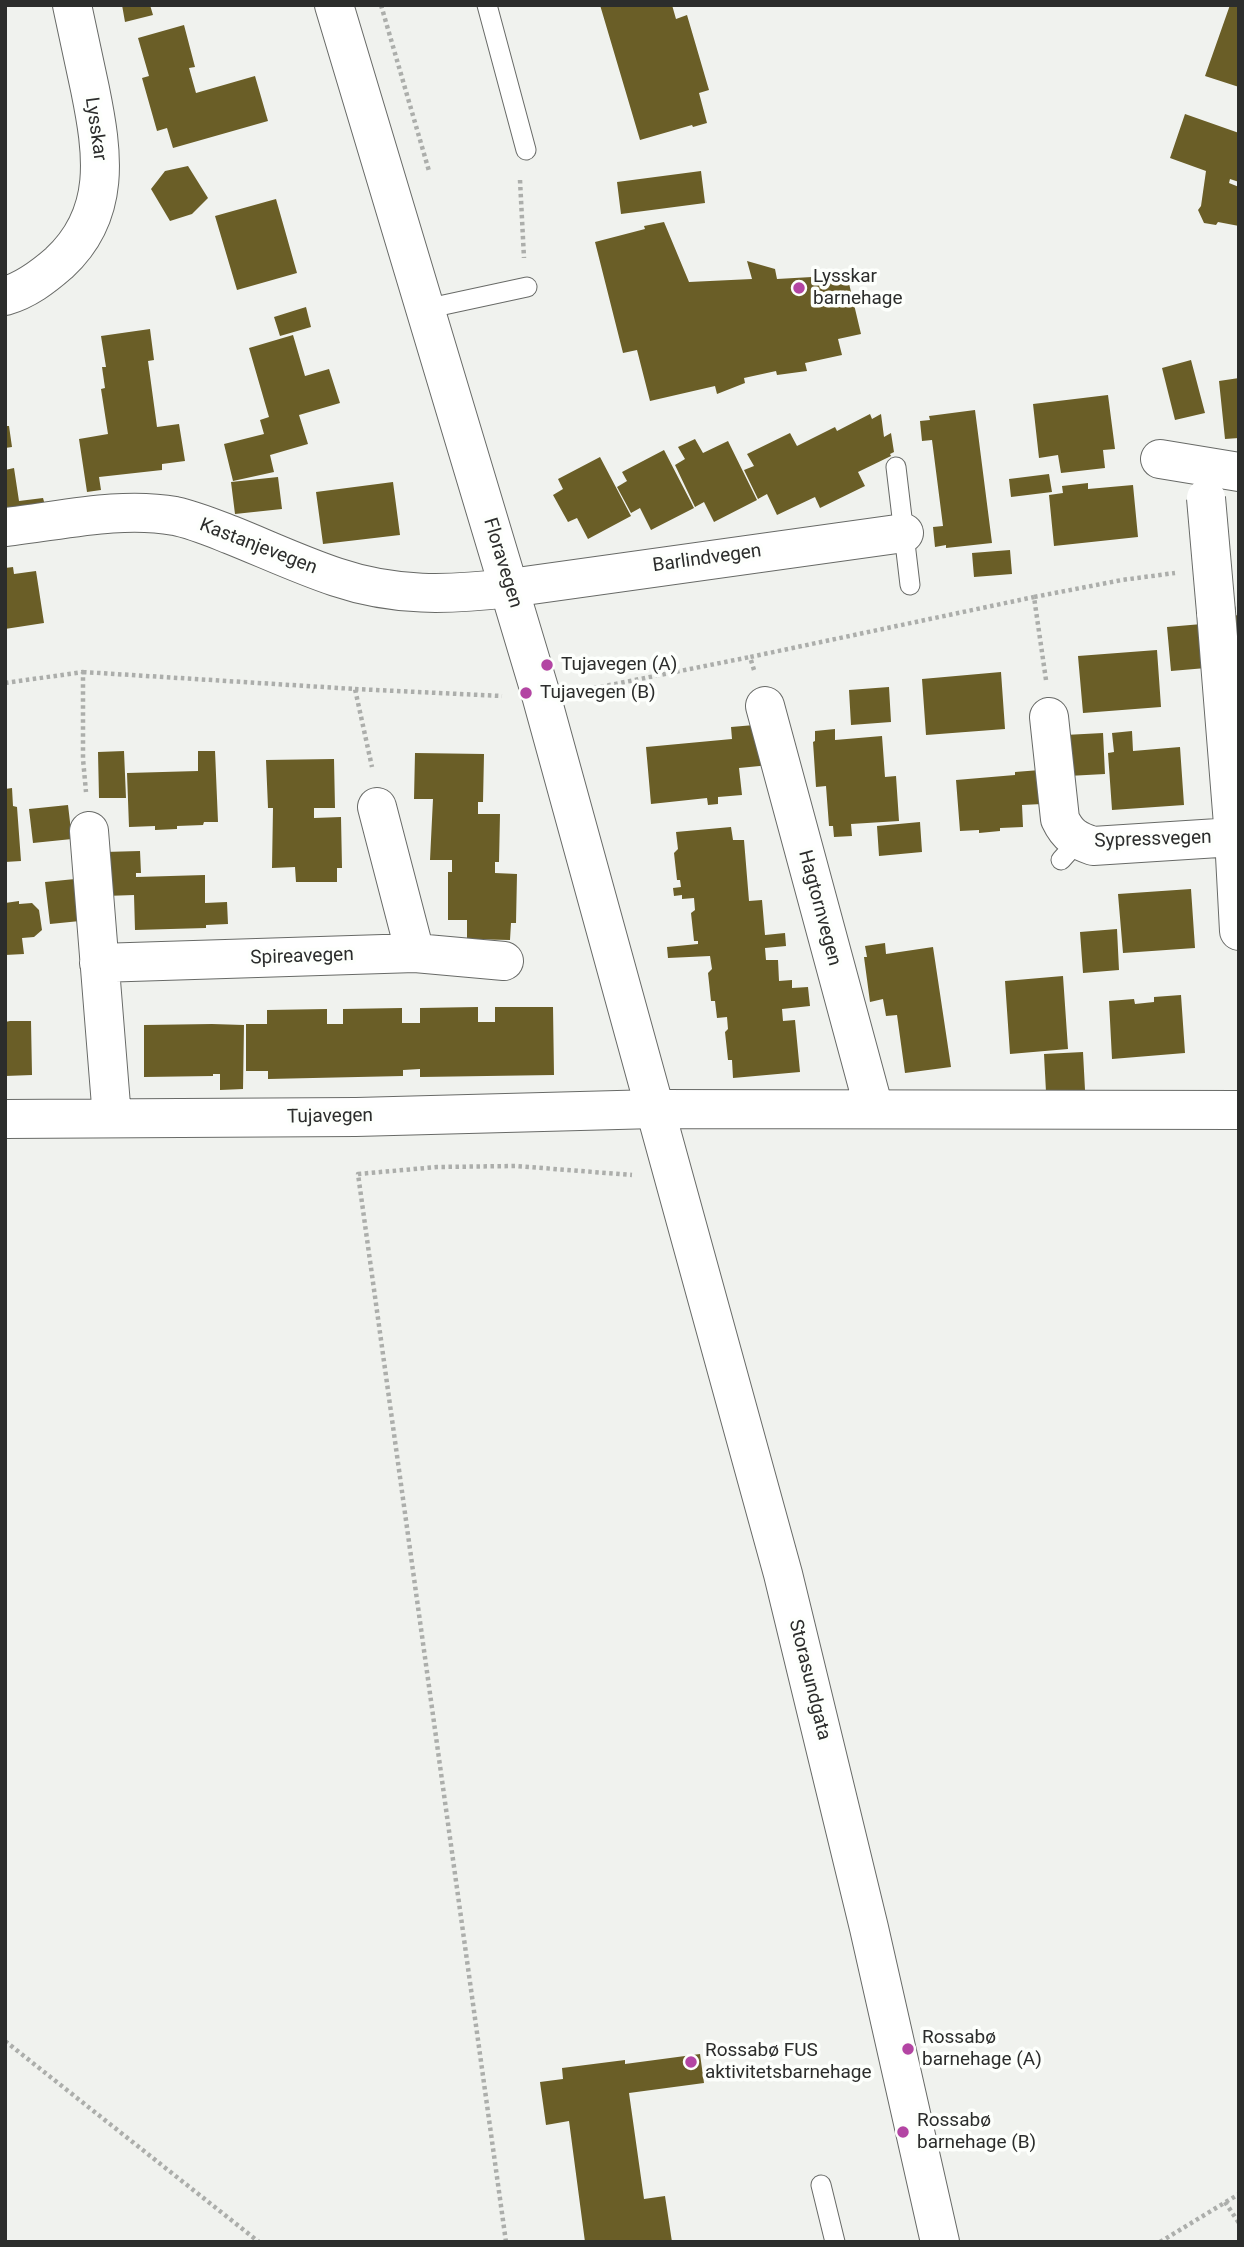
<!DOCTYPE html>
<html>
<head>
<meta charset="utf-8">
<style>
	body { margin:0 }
	#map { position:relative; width:1244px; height:2247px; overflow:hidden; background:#f0f2ee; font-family:Roboto,sans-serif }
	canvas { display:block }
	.frame { position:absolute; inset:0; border:7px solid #2c2d2c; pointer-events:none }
</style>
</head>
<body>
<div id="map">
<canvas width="1244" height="2247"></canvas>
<div class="frame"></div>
</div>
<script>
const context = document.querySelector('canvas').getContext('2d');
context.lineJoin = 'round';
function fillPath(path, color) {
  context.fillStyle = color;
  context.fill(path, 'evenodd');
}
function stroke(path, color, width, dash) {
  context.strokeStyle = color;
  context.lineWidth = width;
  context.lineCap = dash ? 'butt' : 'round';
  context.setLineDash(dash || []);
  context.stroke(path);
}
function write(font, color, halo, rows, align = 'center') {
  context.font = font + ' Roboto,sans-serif';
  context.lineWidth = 7;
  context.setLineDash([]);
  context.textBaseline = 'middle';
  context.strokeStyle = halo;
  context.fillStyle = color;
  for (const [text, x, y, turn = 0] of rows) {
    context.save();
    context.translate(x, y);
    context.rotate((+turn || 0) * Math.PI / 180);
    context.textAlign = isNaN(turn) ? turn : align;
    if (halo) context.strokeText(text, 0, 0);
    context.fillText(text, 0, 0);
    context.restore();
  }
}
fillPath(new Path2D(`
	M122,5H150L153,15L125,22Z
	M600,5H672L676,19L687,15L709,90L699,93L707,123L693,127L692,125L640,140Z
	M1230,5H1239V87L1205,76Z
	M184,25L195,67L189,68L196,93L255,76L268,121L173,148L167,128L157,131L142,78L149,76L138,38Z
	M1185,114L1239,133V182L1230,179L1229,183L1239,187V226L1218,222L1216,225L1204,223L1198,210L1201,206L1206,171L1170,158Z
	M188,166L208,198L192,214L170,221L151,189L165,171Z
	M701,171L705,203L621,214L617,182Z
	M276,199L297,273L237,290L215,216Z
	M664,222L689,282L752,279L747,261L775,269L777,279L847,275L861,334L838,339L842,355L805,363L807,371L777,375L776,371L744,378L745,383L717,394L715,386L650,401L637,350L623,353L595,242L645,229L644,226Z
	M306,307L311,327L280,336L274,317Z
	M150,329L154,360L148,361L157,427L179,424L185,461L162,464V470L99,477L101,490L87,492L79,439L108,434L101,389L105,388L102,367H106L101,336Z
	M293,335L305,376L329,369L340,403L299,415L308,444L270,455L274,472L233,481L224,444L264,434L260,420L269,417L249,348Z
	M1191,360L1205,413L1175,420L1162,368Z
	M1239,378V438L1225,439L1219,381Z
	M1108,395L1115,449L1103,450L1105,468L1061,473L1058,455L1039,458L1033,404Z
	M975,410L992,543L946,548V545L935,547L933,527L943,526L932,440L922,441L920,421L930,420L929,416Z
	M870,414L872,419L881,414L884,437L891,433L894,452L890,454L891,456L858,472L865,486L820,508L815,497L777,515L767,494L758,499L744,470L754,466L747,454L790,433L797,446L835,427L837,431Z
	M5,426H9L12,447L5,448Z
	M695,439L703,453L728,441L757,500L714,522L704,502L695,507L675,465L685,459L678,447Z
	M664,450L694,508L651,530L640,508L631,513L617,487L627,481L622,472Z
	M600,457L631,516L588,539L577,518L568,522L553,495L563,489L558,479Z
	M14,468L19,501L43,498L45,505L5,511V470Z
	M1049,474L1052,492L1011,497L1009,479Z
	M278,477L282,509L235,514L231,482Z
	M393,482L400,535L323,544L316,492Z
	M1088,483V489L1133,485L1138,537L1054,546L1049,495L1063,493L1062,486Z
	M1010,550L1012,574L974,577L972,553Z
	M13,567L14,574L36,571L44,623L5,629V568Z
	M1239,615V655L1231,616Z
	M1202,624L1206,668L1171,671L1167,627Z
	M1157,650L1161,707L1083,713L1078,656Z
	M1001,672L1005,729L926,735L922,679Z
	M889,687L891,722L851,725L849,690Z
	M766,724L770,765L739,768L742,795L718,797V804L708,805L707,798L651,804L646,747L732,739L731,727Z
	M835,729V740L882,736L885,777L896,776L899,821L851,824L852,836L834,837L833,826H829L826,786L816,787L813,742L815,741V731Z
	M1132,731L1133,751L1180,747L1184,805L1112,810L1108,753L1114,752L1112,733Z
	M1103,733L1105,774L1068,776L1065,735Z
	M124,751L126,798H99L98,752Z
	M198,751H215L218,822H204L203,825L177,826V829L155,830V826L129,827L127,773L198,771Z
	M415,753L484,754L483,802H478V814H500L499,862H495V873L517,874L516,923H511L510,940L467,939V920H448V872H452V860H430L433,799H414Z
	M334,759L335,808H314V818L341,817L342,868H337V882H296L295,867L272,868L273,808H268L266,760Z
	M1040,770L1042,804L1022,805L1023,827L1000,828V831L979,833V830L960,831L956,780L1015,775V772Z
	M12,788L13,806L17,807L21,861L5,862V789Z
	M68,805L72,839L33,843L29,809Z
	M920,822L922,852L879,856L877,826Z
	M731,827L733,840H744L749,901L762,900L765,935L785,933L786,946L765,948L766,960H778L779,981L792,980V988L808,987L810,1006L782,1009L783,1021L795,1020L800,1072L733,1078L732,1060H728L725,1032L728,1029L727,1017L717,1018L715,1001H711L708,973L712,969L710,956L668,958L667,947L698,944V941H694L691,913L695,910L694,898L682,899V895L674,896L673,888L681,887L680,880H677L674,853L678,849L676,832Z
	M140,851L141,873H136V877L205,875V903L227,902L228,924L206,925V928L135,930L134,895L105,896L104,852Z
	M75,879L80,921L50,924L45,882Z
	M1191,889L1195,948L1123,953L1118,894Z
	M19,901V904L32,903L39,910L42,930L34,937L22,938L24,954L5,955V903Z
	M1117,929L1119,970L1083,973L1080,932Z
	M885,943L886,954L933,947L951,1067L905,1073L897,1015L886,1016L883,999L870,1002L864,957H867L865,946Z
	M1063,976L1068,1049L1010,1054L1005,981Z
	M1181,995L1185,1053L1112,1059L1109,1001L1134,999L1135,1004L1154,1002V997Z
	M478,1007V1022H495V1007H553L554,1075L420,1077V1069L403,1070V1076L268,1079V1071H246V1024H267V1010L327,1009V1024H343V1009L402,1008V1023H420V1008Z
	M10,1021H31L32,1075L5,1076V1022Z
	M212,1024L244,1025L243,1089L220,1090V1074H213V1076L144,1077V1025Z
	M1083,1052L1085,1090L1046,1092L1044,1054Z
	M700,2054L704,2083L629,2093L644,2199L665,2196L672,2242H585L569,2121L546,2125L540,2082L563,2079L562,2068L625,2060V2064Z`), '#6a5e27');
const service = new Path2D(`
	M487,5L526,150
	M425,309L527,287
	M896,467L910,585
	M1061,860L1078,841
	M821,2185L835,2242`);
const minor = new Path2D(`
	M5,296C26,290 43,277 59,263C112,214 103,153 90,89C84,61 78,33 72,5
	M1160,459L1239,472
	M5,527C60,521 120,506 175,516C194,520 213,528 231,535C266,549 300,565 336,577C395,597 448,595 510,588L904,533
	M1216,612L1234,837L1239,931
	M765,706L874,1109
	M1049,717L1060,819C1068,836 1076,840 1093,846L1234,837
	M377,807L415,953
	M89,831L112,1118
	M99,963L415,953L504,961
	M5,1119L356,1117L655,1109L1239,1110`);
const tertiary = new Path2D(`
	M334,5L541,695L783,1574L869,1928L940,2242`);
stroke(service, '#686a67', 21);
stroke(minor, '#686a67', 40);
stroke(tertiary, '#686a67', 40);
stroke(new Path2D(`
	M381,5L429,171
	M520,180L524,258
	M754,670L750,657L1034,597
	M83,672L355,689L372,767
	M1046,680L1034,597L1122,580L1175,573
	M5,683L83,672V759L86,792
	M355,689L502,696
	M580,691L750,657
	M5,2041L259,2242
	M1225,2202L1239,2223
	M506,2242L358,1174L437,1167L516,1166L632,1175
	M1160,2242L1239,2194`), '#acaeab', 4.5, [3.5, 3.5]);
stroke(service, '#fff', 19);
stroke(minor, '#fff', 38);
stroke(tertiary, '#fff', 38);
const minorBridge = new Path2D(`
	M1206,498L1216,612`);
stroke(minorBridge, '#686a67', 40, []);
stroke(minorBridge, '#fff', 38);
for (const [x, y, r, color] of [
	[799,288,7,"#b345a3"],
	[547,665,7,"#b345a3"],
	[526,693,7,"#b345a3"],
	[908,2049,7,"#b345a3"],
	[691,2062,7,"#b345a3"],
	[903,2132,7,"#b345a3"]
]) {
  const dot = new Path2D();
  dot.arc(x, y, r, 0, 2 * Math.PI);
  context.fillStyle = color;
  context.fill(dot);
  stroke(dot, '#fdfffc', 2.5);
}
write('19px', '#2c2d2c', '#fdfffc', [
	["Lysskar",95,129,82],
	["Kastanjevegen",258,547,21],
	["Barlindvegen",707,559,-8],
	["Floravegen",502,563,73],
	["Sypressvegen",1153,840,-2],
	["Hagtornvegen",819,908,75],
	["Spireavegen",302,957,-2],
	["Tujavegen",330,1117,-1],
	["Storasundgata",809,1680,76]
]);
write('19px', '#2c2d2c', '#fdfffc', [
	["Lysskar",813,277],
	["barnehage",813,299],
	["Tujavegen (A)",561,665],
	["Tujavegen (B)",540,693],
	["Rossabø",922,2038],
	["barnehage (A)",922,2060],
	["Rossabø FUS",705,2051],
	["aktivitetsbarnehage",705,2073],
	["Rossabø",917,2121],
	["barnehage (B)",917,2143]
], 'left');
</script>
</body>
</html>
